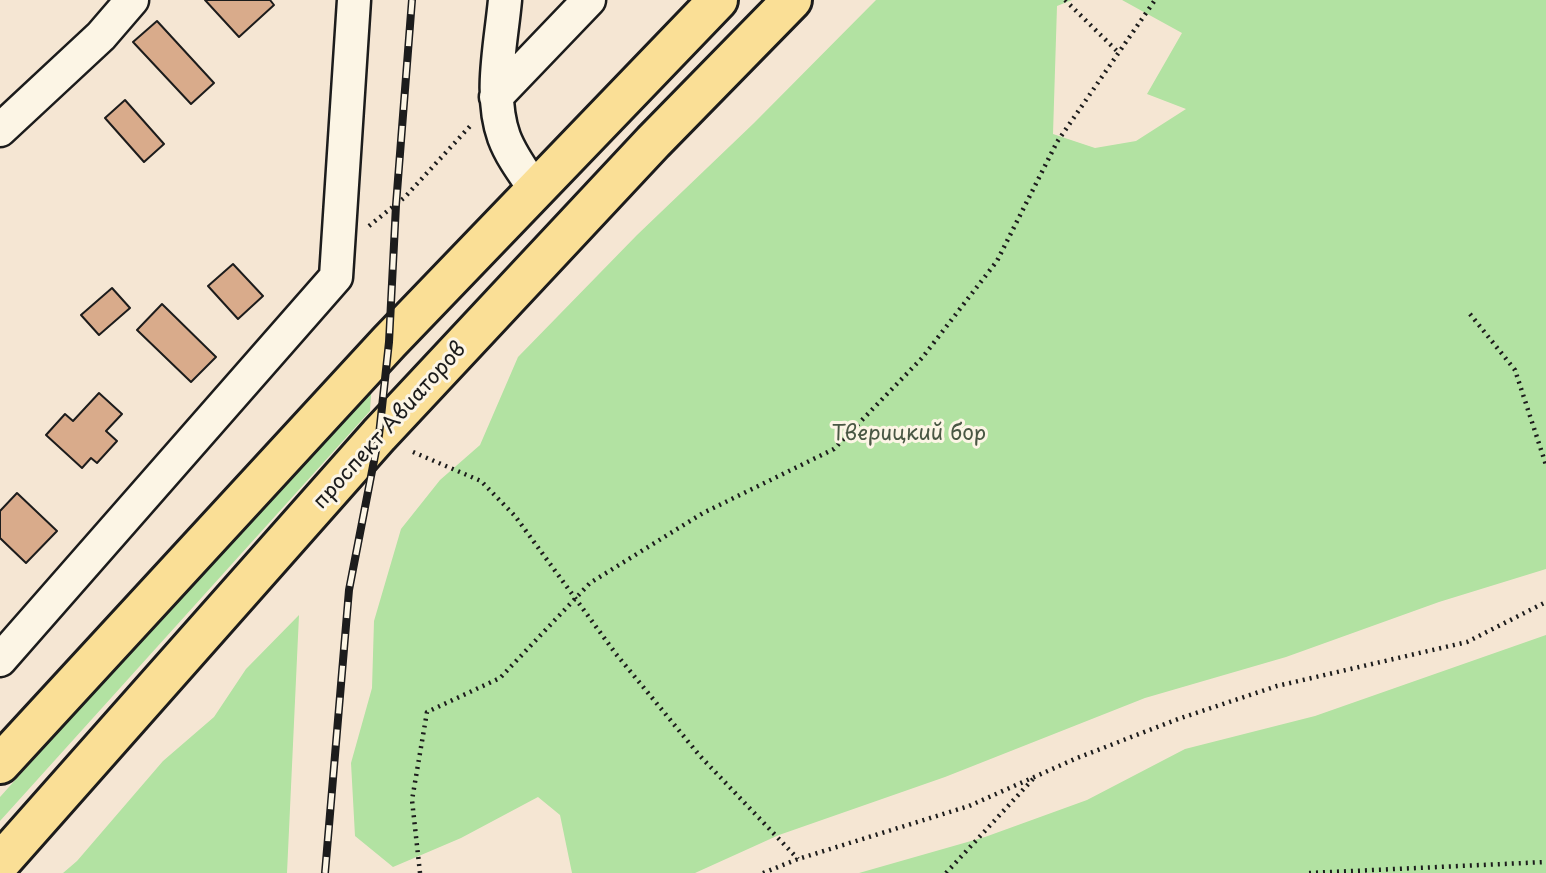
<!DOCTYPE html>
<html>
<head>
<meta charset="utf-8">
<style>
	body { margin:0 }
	canvas { display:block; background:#f5e6d3 }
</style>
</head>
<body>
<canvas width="1546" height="873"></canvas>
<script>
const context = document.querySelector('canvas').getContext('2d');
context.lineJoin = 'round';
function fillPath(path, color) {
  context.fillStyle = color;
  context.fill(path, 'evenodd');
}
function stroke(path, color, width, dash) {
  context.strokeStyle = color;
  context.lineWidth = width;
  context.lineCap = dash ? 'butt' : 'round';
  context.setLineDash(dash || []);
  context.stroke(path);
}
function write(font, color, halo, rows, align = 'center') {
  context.font = font + ' "Playpen Sans",sans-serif';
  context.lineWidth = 6;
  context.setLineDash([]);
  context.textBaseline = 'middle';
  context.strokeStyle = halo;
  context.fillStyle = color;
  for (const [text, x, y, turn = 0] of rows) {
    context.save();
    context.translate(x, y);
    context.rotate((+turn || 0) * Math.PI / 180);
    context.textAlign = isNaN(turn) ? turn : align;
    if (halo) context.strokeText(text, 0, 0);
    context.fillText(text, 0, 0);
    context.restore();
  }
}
fillPath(new Path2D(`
	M876,0H1072L1057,6L1053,134L1095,148L1136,141L1186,109L1147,94L1182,33L1122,0H1546V569L1439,602L1286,657L1145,698L945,777L779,835L695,873H572L560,815L538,797L461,838L393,867L355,836L351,763L372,688L374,621L401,529L440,480L480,445L518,357L637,235L754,123Z
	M372,381L370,411L0,821V797Z
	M299,615L287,873H63L77,861L163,761L214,717L246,669Z
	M1546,635V873H859L985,837L1087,800L1185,749L1315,716Z`), '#b2e2a2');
const building = new Path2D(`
	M205,0H270L274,5L239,37Z
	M157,21L214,83L191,104L133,42Z
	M125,100L164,144L144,162L105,118Z
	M233,264L263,296L238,319L208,286Z
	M112,288L130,308L99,335L81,315Z
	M162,304L216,357L191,382L137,330Z
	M99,393L122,414L106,431L117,441L97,463L91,458L82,468L46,435L65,414L73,421Z
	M17,493L57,531L26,563L0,538V511Z`);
fillPath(building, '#d9ab8b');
stroke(building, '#1c1c1c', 2);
const minor = new Path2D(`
	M505,0C501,44 489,95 504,137C511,156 524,173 535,189
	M496,97L589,0
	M0,130L101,36L132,0
	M0,660L336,277L354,0`);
const major = new Path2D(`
	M0,764L389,342L718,0
	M0,863L379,435L653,142L792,0`);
stroke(minor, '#1c1c1c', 37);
stroke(major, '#1c1c1c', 44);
stroke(new Path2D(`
	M1065,0L1119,53
	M369,226L405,197L472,124
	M1470,314L1515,370L1546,465
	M413,452L481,481L515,516L616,654L700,756L798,859
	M420,873L412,800L427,712L500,678L590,583L703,513L834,449L922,358L997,261L1057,142L1155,0
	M763,873L798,859L969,806L1077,758L1178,719L1277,686L1467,642L1546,602
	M946,873L1033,779
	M1309,873L1546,862`), '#1c1c1c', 4.5, [2, 5]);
stroke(minor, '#fcf5e5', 32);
stroke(major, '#fadf96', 38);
const rail = new Path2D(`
	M325,873L349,590L379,435L389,342L396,205L412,0`);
stroke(rail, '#1c1c1c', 8);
stroke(rail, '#fcf5e5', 5, [16]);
write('21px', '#1c1c1c', '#fcf5e5', [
	["проспект Авиаторов",390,426,-48]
]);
write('21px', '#495744', '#fcf5e5', [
	["Тверицкий бор",909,434]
]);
</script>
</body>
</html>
